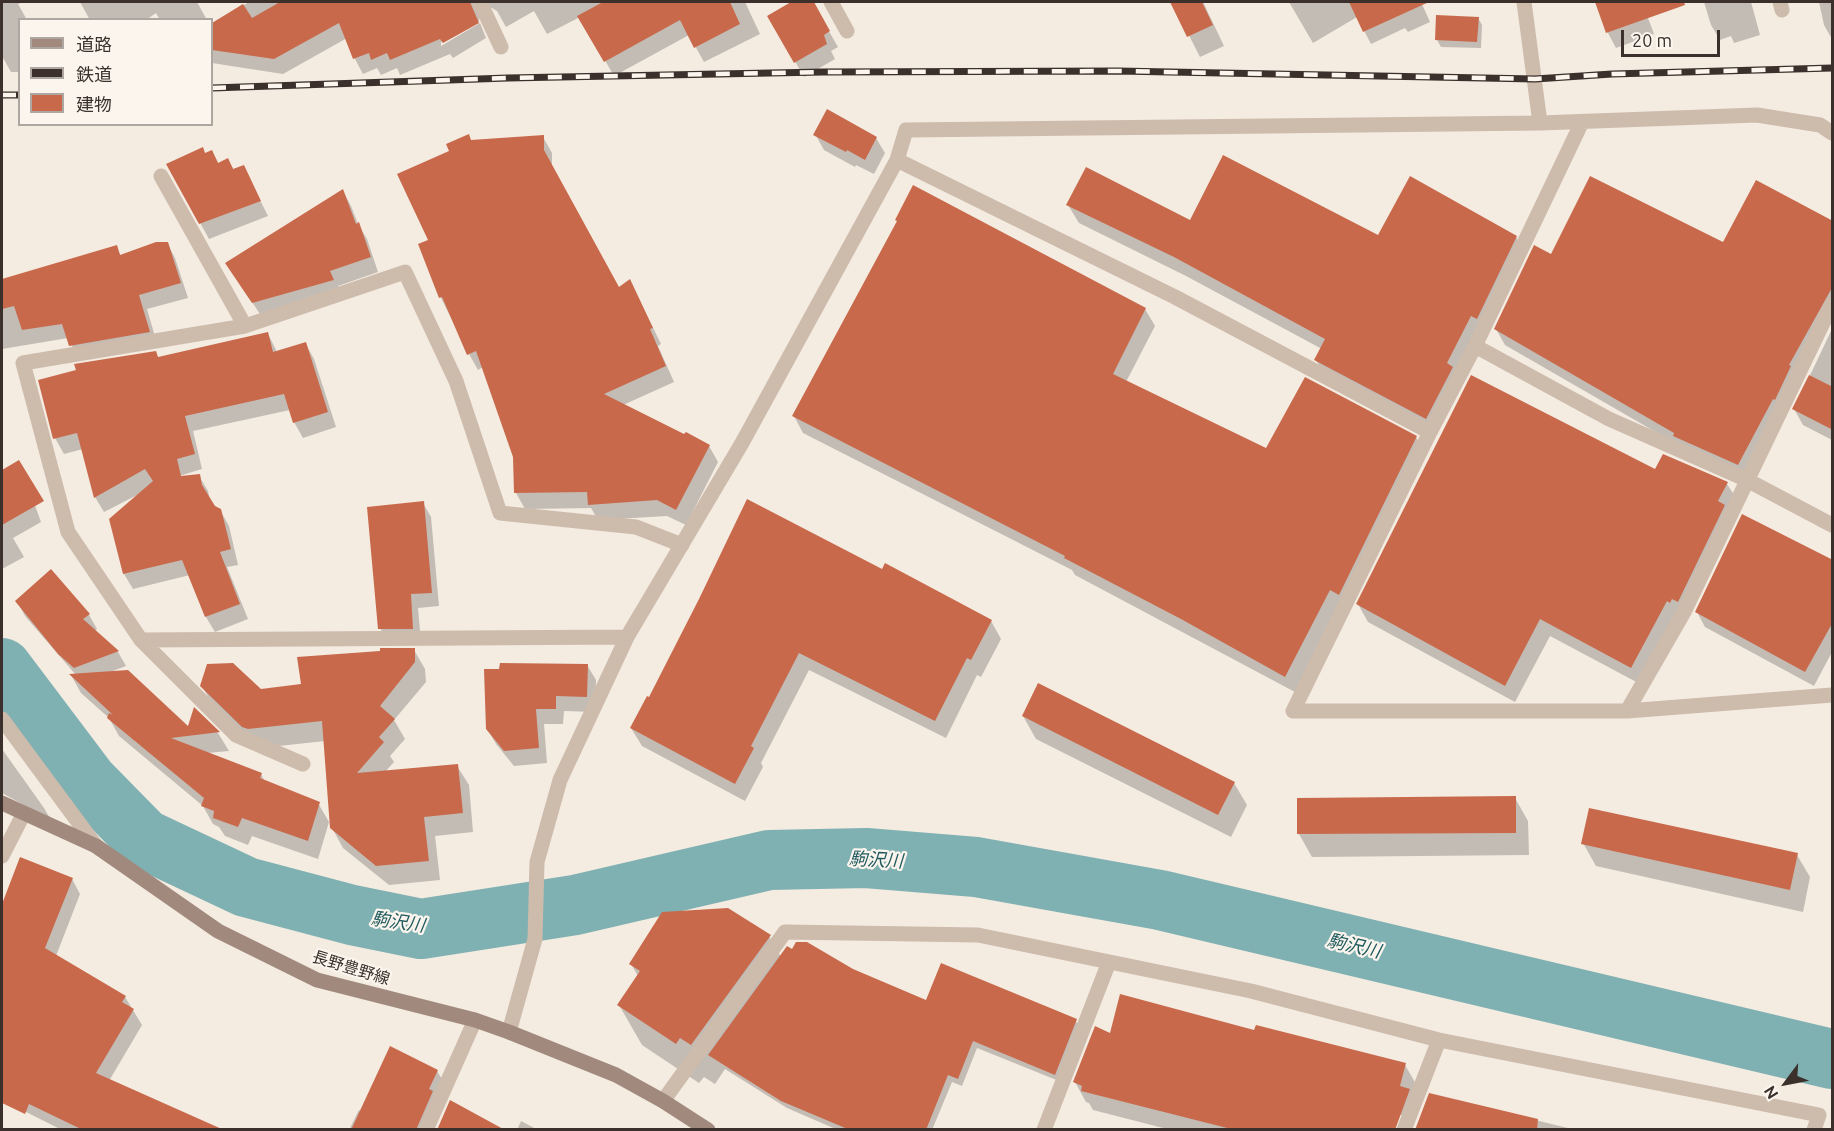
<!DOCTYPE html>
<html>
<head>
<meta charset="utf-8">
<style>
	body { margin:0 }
	#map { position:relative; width:1834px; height:1131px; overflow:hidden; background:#f4ebe1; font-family:Ubuntu,"Noto Sans JP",sans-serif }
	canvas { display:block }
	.frame { position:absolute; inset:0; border:3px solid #3b302b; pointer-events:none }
	.legend { position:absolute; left:18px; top:18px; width:195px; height:108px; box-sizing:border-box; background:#fbf5ee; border:2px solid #aea6a0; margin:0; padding:8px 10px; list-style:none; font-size:18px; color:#3b302b }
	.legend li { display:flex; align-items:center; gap:12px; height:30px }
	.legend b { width:30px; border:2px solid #aea6a0 }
	.north { position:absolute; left:1756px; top:1053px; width:60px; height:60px; -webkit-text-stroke:4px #fbf5ee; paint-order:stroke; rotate:238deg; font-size:16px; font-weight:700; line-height:24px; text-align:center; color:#3b302b }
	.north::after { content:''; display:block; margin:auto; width:21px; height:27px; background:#3b302b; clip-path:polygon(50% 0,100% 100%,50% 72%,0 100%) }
	.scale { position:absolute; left:1621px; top:30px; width:99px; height:27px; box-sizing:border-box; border:3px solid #3b302b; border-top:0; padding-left:8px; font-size:18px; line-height:21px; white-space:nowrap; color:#3b302b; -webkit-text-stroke:4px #fbf5ee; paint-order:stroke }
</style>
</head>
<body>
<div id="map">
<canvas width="1834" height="1131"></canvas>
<div class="frame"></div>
<ul class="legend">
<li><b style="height:8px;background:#a18a7d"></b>道路</li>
<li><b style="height:8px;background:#3b302b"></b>鉄道</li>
<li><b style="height:16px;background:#c8694b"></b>建物</li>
</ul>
<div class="north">N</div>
<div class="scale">20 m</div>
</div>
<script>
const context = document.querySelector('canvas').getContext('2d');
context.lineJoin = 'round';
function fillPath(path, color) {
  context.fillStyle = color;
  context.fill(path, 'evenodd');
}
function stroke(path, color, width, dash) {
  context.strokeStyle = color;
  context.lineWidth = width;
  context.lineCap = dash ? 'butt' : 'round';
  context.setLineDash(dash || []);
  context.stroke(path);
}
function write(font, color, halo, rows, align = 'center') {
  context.font = font + ' Ubuntu,"Noto Sans JP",sans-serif';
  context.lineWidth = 4.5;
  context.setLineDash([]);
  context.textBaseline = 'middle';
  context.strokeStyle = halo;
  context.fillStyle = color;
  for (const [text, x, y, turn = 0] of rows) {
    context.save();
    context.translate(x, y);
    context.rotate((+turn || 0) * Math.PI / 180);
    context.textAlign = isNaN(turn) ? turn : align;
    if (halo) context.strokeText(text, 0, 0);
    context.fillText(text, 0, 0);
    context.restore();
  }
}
fillPath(new Path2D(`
	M2,2H23L18,4L27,20H20V72H11L2,56Z
	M80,2H197L207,20H160L156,13L146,20H90Z
	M249,2H745L760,34L704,62L689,35L614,76L580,17L547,34L534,11L506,27L497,11L490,7L481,11L479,21L441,42V46L480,23L486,38L453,58L450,54L400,75L397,68L381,75L377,68L363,74L355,59L347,38L283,74L212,63V25Z
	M794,2H812L838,47L831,51L835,59L804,77L769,16Z
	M1172,2H1203L1224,46L1200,57Z
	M1289,2H1421L1430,22L1408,32L1405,28L1371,44L1357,17L1313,43Z
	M1596,2H1642L1654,34L1616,48L1608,33Z
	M1704,2H1751L1760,35L1734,43L1731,36L1720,40L1711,25Z
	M1819,2H1832V39L1824,25Z
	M1478,18L1482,25L1481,48L1441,47L1437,40Z
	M815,134L876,138L885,153L874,174L856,165L855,167L824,150Z
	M543,137L552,153V167L619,289L638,297L661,344L658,346L674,382L623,405L685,436L709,446L718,462L686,525L667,516L598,520L591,508L525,509L516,493L515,457L483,367L478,370L469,354L441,298L420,245L430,241L471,141Z
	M212,152L219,164L228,160L234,170L243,166L268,216L209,239L168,164Z
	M343,191L351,206L358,224L367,239L378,272L338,286L341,295L262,317L236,278Z
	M1068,205L1191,222L1378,237H1516L1526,255L1436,436L1326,378L1316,360L1322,349L1186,276L1079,223Z
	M896,220L1145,309L1155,326L1126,382L1267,450L1416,437L1425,454L1295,692L1075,575L1072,570L803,433L794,416L898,223Z
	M1832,223V316L1747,480L1680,446L1505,345L1496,329L1552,256L1724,244Z
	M167,243L175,258L188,298L147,309L158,347L79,360L68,338L2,349V281L116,247L121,256Z
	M1832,329V440L1803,425L1794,409Z
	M268,334L277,352L305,343L314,359L336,427L303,438L294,422L290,410L193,431L202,469L179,476H199L208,491L210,500L214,507L220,510L229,526L238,565L227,567L248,619L215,632L206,617L190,575L133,589L124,574L111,519L141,493L104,512L95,497L83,449L64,454L55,438L159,358Z
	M1664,456L1727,484L1738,501L1642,685L1550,636L1515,702L1368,622L1358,604L1656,471Z
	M16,464L25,478L41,522L13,538L24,557L2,569V472Z
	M423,503L431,517L439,606L418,608L421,642H388L380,628Z
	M1832,562V652L1814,686L1705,627L1697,612Z
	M882,571L991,621L1001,639L981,677L977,675L946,738L809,670L761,763L763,767L745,801L642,746L631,728Z
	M17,601L89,615L97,629L95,631L118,652L126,666L110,672L189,729L195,710L218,733L229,751L207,753L261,774L265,782L318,803L329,822L318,859L252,836L248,845L225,836L219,827L213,824L203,806L119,736L109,718L81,693L71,675H76L25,616Z
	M414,650L425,669L426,682L394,720L405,739L390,756L394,762L385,772L457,766L469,785L473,832L435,836L440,880L389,885L343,848L332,828L325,741L260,748L213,705L202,686L260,690L303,685Z
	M587,665L596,680L595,712L564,711L563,724H544L547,763L514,766L496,744L487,728Z
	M1023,716L1234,783L1247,805L1231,837L1036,739Z
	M2,749L44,808L51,820L2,793Z
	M1515,798L1528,821L1529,855L1312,857L1299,834V799Z
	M1583,843L1797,855L1810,877L1803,912L1596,866Z
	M21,858L72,879L80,894L56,956L125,997L142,1025L109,1081L195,1130H62L2,1100V1062L9,1045L2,1041V907Z
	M769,936L781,957L852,971L927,1002L1075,1020L1080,1027L1059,1081L977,1048L962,1086L952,1082L932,1130H838L787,1108L725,1069L715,1084L704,1077L699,1083L642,1045L619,1005L638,976L631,964Z
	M1256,1032L1405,1065L1416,1084L1408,1117L1398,1114L1394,1130H1171L1093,1110L1089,1103L1086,1102L1075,1082L1111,1035Z
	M437,1071L446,1086L431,1130H349L359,1110L361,1111Z
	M1445,1098L1576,1130H1438Z
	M521,1121L538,1130H517Z`), '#0003');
stroke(new Path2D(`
	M2,668L88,782L144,839L246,887L352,915L421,929L575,905L769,860L866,858L976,867L1160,900L1832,1059`), '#7fb0b2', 60);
fillPath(new Path2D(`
	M280,2H470L479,23L443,43L440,39L390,60L387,53L371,60L369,53L353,59L339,23L274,59L212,50V23L243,4L252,18Z
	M603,2H730L740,24L694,48L680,20L604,62L577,16Z
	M791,2H814L830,31L824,35L827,44L794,63L767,16Z
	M1170,2H1202L1213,25L1187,37Z
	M1349,2H1429L1363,32Z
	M1595,2H1684L1685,5L1606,33Z
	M1436,15L1479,17L1477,42L1435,40Z
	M827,109L877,137L865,160L847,150L846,152L813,135Z
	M469,134L471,140L544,135V150L619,287L630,279L653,328L650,329L666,366L604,394L684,434L686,432L710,445L676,510L657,500L588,505L587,492L514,493L513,457L476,351L467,355L442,297L439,298L418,244L428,240L397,174L449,151L446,144Z
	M203,147L205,153L212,150L218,163L228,158L233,169L244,165L261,201L199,224L166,164Z
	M1223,155L1378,235L1410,176L1517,236L1477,319L1471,316L1447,363L1453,367L1426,419L1314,360L1325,339L1174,257L1066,205L1086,167L1190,220Z
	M1590,176L1723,242L1756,180L1833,221V286L1789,365L1791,366L1775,400L1773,399L1738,465L1673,436L1674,433L1494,329L1534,245L1551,254Z
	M913,185L1146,308L1113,374L1266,448L1305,377L1417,436L1339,595L1330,590L1285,677L1181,619L1064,558L1065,556L792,416L897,221L895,220Z
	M343,189L356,224L359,222L371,257L330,271L334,280L252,303L225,263Z
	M156,242H168L181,283L139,295L150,332L69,346L62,324L22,330L14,306L2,309V279L117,245L120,255Z
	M268,332L273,352L306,342L328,412L293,423L284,394L185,416L195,454L177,459L181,476L200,474L202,485L215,506L221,509L231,549L220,552L240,604L205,617L182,560L123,574L109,519L153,481L145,469L94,498L77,433L53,439L38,380L76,370L74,364L156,351L158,357Z
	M1471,375L1655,469L1663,454L1728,482L1718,501L1725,505L1678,602L1672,599L1670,603L1667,601L1631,668L1540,619L1505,686L1356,604Z
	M1809,375L1833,387V430L1792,409Z
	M19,460L44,501L2,525V470Z
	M747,499L882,569L885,563L992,620L971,660L967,658L935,721L799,653L751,746L754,748L735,784L630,728L647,696L649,697L699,599Z
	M424,501L432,593L411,594L413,629H378L367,507Z
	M1742,514L1833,560V622L1805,672L1695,612Z
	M51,569L90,614L83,619L119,651L74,668L58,654L15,601Z
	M380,648H415V662L380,706L395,719L379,737L384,742L357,773L458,764L463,813L424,817L429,861L376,866L330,828L322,721L248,729L242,727L200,686L207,664L233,663L261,689L301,684L297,657L380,651Z
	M500,663L588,664L587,697L556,696V709H536L539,748L504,751L486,729L484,669H499Z
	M128,670L188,726L194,707L220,732L171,738L262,773L260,778L320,802L308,841L242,818L238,827L213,818L214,811L201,806L204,798L107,718L109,713L113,715L69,674Z
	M1038,683L1235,782L1218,815L1022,716Z
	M1516,796V833L1297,834V798Z
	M1589,808L1798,853L1790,890L1581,844Z
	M20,857L73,878L45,948L126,996L122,1002L134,1009L96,1073L224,1130H83L29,1104L25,1114L2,1103V904Z
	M728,908L771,935L691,1045L680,1038L676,1044L617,1005L640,971L629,964L662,912Z
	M796,942H807L853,969L926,1000L941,963L1077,1019L1055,1075L973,1041L958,1079L948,1075L926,1130H850L781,1101L708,1055L787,946L792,949Z
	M1120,994L1254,1030L1256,1025L1406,1063L1400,1086L1410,1089L1395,1130H1235L1081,1091L1082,1086L1073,1082L1095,1026L1110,1033Z
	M390,1046L438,1070L429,1089L433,1091L416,1130H351Z
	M1429,1093L1538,1119L1537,1130H1415Z
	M450,1100L505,1130H437Z`), '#c8694b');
stroke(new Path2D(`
	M480,2L501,47
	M831,2L847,31
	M1524,2L1540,123
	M1780,2L1782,10
	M1582,122L1475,346L1430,432L1293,711H1627L1832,695
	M897,160L1175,297L1430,432
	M161,176L245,326
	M1475,346L1609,419L1747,480L1832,525
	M627,637L141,640L68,532L23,363L245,326L405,272L456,381L500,513L636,527L682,545
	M141,640L236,735L303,764
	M1627,711L1684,612L1832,304
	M2,719L96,846
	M2,856L24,813
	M509,1032L535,939L537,862L560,780L627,637L742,443L897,160L906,130L1540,123L1757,115L1820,125L1832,133
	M663,1101L785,932L978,935L1251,991L1439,1040L1819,1115L1814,1130
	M426,1130L475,1020
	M1044,1130L1109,962
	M1404,1130L1439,1040`), '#cdbbac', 15);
stroke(new Path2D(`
	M2,803L96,846L218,931L317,980L475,1020L509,1032L616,1075L663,1101L708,1130`), '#a18a7d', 15);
const rail = new Path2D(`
	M212,88L508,78L823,72L1118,71L1535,79L1612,74L1832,68
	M2,95H20`);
stroke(rail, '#3b302b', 7);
stroke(rail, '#fbf5ee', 4.5, [14]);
write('16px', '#3b302b', '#fbf5ee', [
	["長野豊野線",351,968,17]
]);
write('italic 18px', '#1f5a5e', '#fbf5ee', [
	["駒沢川",876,860,3],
	["駒沢川",398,922,8],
	["駒沢川",1354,946,13]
]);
</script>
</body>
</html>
